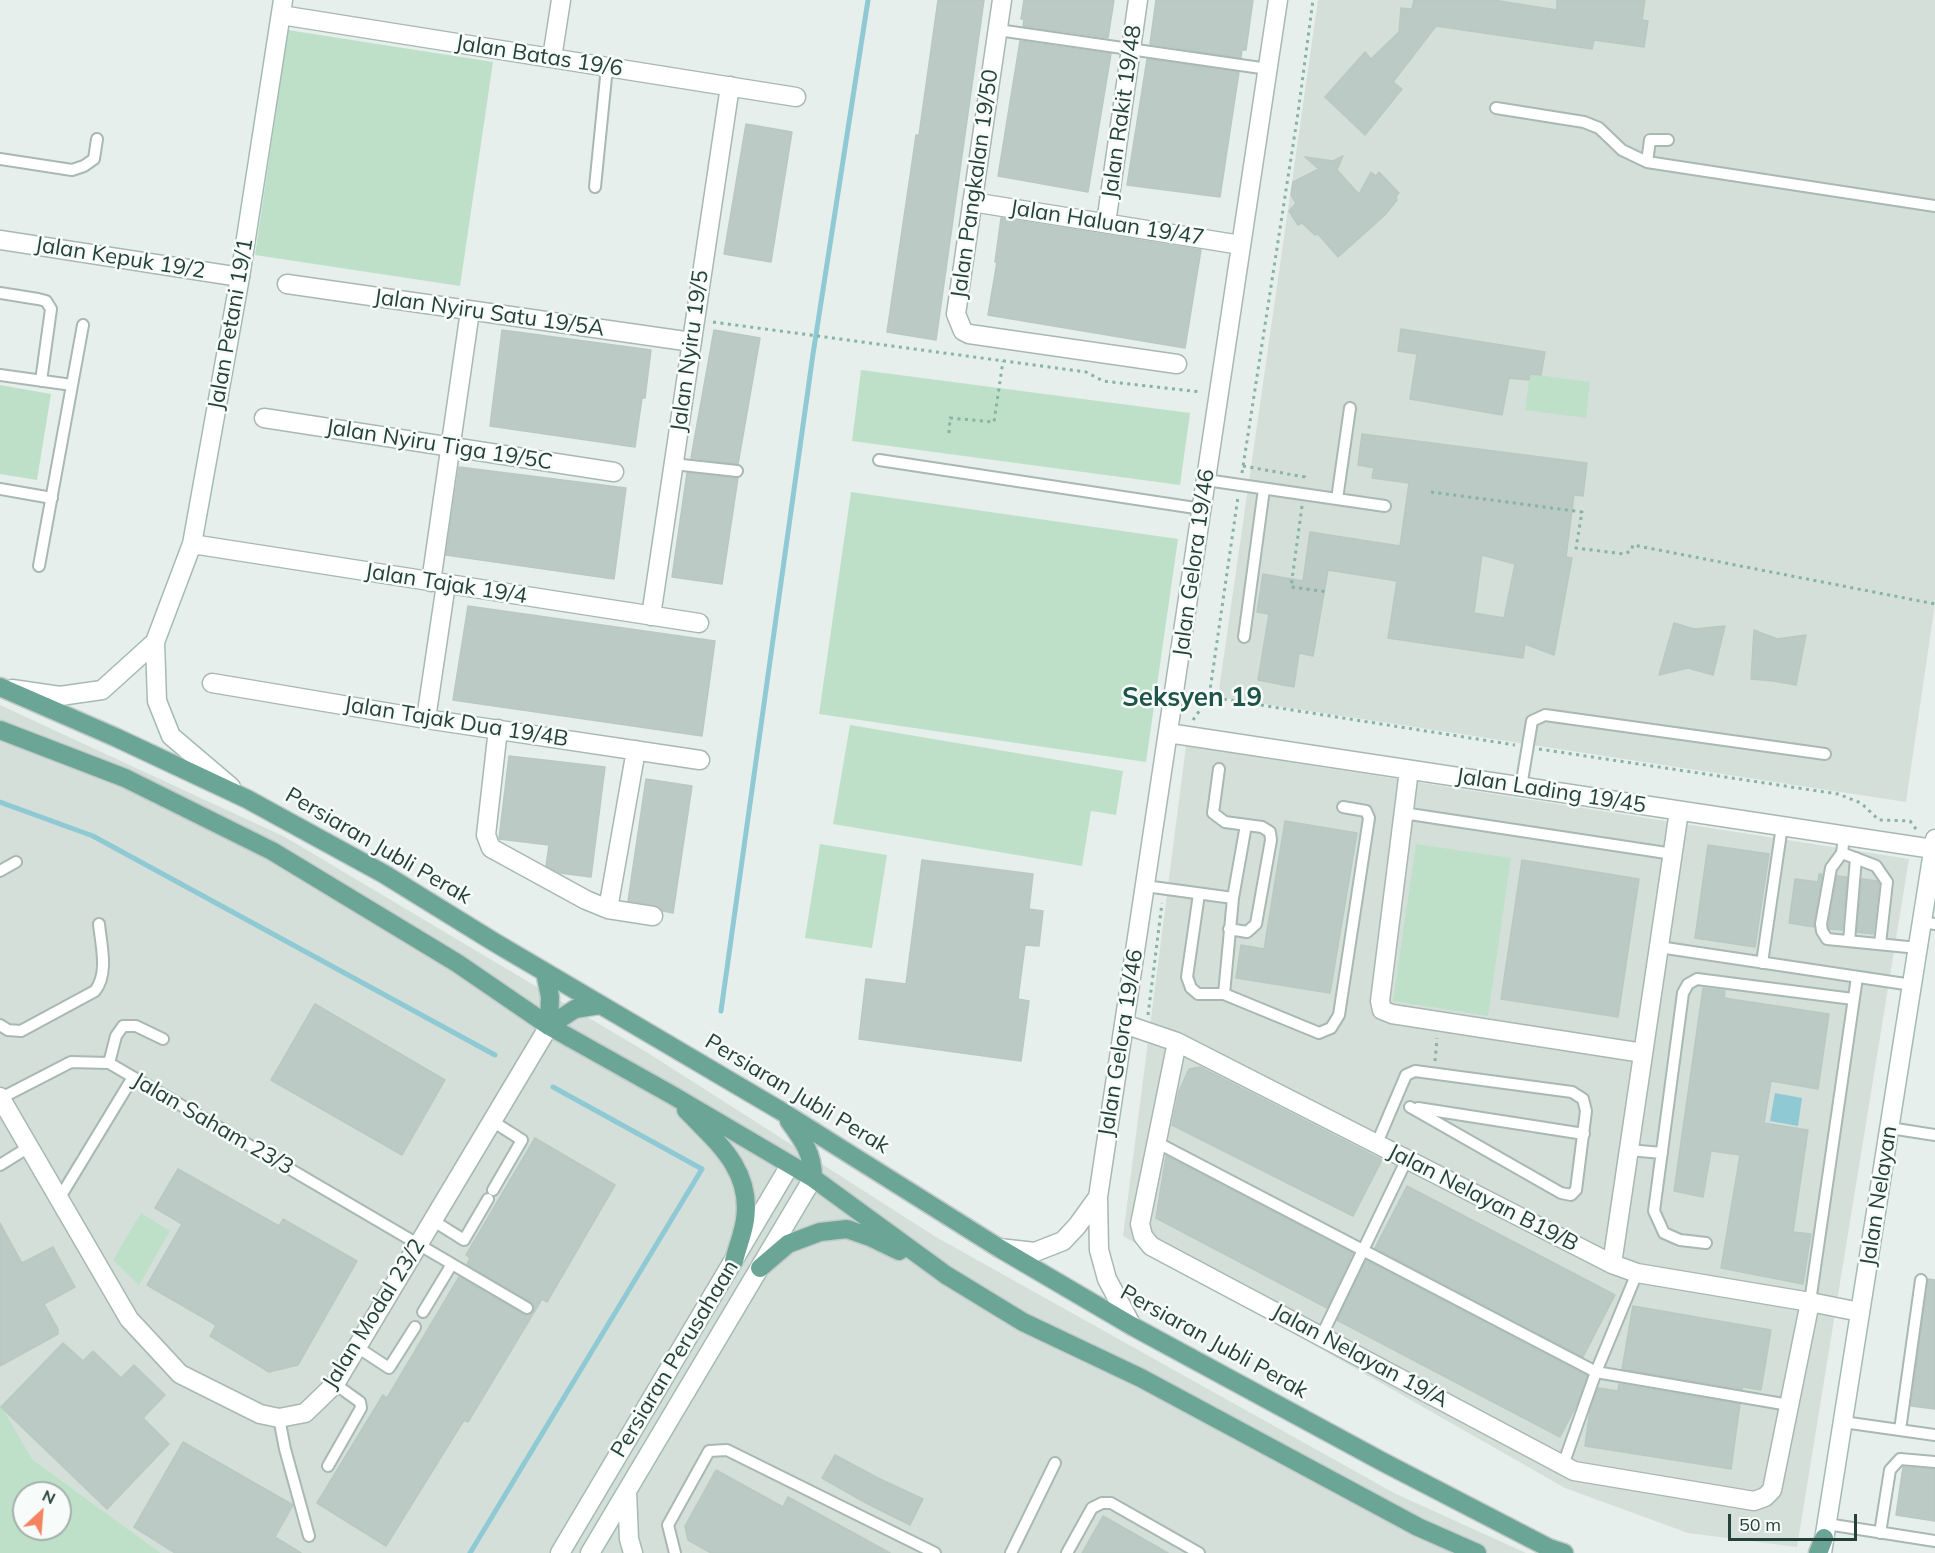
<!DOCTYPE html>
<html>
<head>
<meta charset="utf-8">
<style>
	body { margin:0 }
	#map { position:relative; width:1935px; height:1553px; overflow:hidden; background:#e6efeb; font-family:Mulish,sans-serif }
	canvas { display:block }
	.north { position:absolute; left:12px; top:1481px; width:60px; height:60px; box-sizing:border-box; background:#f7fbf9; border:2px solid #a3b1ad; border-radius:50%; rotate:26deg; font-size:16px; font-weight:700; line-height:24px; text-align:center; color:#24423a }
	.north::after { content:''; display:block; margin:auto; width:21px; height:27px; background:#f4845f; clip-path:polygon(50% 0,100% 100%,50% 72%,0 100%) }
	.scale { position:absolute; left:1728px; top:1514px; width:129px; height:27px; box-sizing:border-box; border:3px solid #24423a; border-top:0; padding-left:8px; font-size:18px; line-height:21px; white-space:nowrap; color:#24423a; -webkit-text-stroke:4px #f7fbf9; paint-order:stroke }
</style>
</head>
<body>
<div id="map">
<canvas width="1935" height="1553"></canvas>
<div class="north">N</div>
<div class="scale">50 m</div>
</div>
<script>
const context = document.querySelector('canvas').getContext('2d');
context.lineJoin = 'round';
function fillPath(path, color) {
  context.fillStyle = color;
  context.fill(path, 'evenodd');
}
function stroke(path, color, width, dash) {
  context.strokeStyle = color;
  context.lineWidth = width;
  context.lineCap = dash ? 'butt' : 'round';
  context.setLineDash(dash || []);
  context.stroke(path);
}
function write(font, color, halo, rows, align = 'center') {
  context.font = font + ' Mulish,sans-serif';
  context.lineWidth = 5;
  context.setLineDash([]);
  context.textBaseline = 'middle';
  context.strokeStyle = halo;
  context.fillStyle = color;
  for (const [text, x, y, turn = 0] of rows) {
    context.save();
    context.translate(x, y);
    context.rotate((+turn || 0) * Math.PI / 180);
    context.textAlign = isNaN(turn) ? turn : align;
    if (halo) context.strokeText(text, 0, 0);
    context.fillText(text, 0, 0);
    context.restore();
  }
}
fillPath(new Path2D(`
	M1318,0H1935V603L1906,802L1218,697Z
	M0,705L285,837L648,1053L936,1237L1394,1493L1526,1553H161L32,1459L0,1409Z
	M1186,746L1909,859L1797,1547L1688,1533L1565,1488L1123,1236Z`), '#d4dfda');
fillPath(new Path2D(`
	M288,30L493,62L460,286L255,255Z
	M861,370L1190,413L1180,485L852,441Z
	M1530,374L1590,382L1586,418L1525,410Z
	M0,385L51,394L37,480L0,474Z
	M851,492L1178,539L1146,762L819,714Z
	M850,725L1123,771L1116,815L1091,811L1082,866L833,824Z
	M820,844L887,855L872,948L805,938Z
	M1416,844L1511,858L1488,1016L1393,1001Z
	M141,1213L170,1231L139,1285L113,1260Z
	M0,1404L32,1459L161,1553H0ZM24,1493H60V1529H24Z`), '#bfe0c8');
fillPath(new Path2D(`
	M1775,1093L1802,1098L1798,1126L1770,1121Z`), '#8ec9d4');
stroke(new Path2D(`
	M0,802L93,836L495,1055
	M721,1011L813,354L868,0
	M470,1553L702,1169L553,1087`), '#8ec9d4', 5);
const building = new Path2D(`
	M938,0H984L936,340L887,332L913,156L916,135H919Z
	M1024,0H1114L1108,38L1023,26L1024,19H1021Z
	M1156,0H1253L1246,50H1242L1241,58L1150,44Z
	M1414,0H1493L1557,10V0H1645L1642,20L1648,21L1644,47L1594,40L1592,49L1436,26L1393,82L1402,89L1365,135L1325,97L1365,52L1371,59L1399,32L1401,8L1412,9Z
	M1020,41L1111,54L1088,192L998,176Z
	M1147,59L1239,72L1220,197L1127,185Z
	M746,124L792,132L771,262L724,254Z
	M1343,156L1337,170L1359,194L1371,172L1376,176L1379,172L1399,193L1396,196L1397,200L1385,215L1338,257L1318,234L1315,235L1302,223L1298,225L1289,211L1296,203L1291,195L1293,182L1319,169L1305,157L1333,161Z
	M1001,218L1201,250L1185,348L988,315L997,262H995Z
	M1401,329L1545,352L1541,375L1530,374L1529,380L1509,378L1502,415L1410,399L1417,354L1398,351Z
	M502,330L651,350L645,398H642L635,447L490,426Z
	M714,330L760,338L738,464L691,458Z
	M1362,434L1587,463L1583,496L1574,495L1566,557L1572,558L1554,655L1525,644L1523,658L1388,638L1397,581L1328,570L1313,656L1299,653L1294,687L1258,680L1269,614L1257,612L1263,574L1303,581L1310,532L1400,546L1409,483L1372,478L1374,468L1358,465ZM1482,555L1515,564L1504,618L1474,613Z
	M459,467L626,488L614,579L446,555Z
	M687,473L738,478L722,584L672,577Z
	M468,606L715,641L702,736L453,700Z
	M1674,623L1694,629L1725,626L1713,675L1688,668L1659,675Z
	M1754,630L1777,639L1806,635L1796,685L1773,681L1751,679Z
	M509,756L605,767L591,877L560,873L546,866L549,845L499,839Z
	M646,779L692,786L673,913L663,911L655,905L628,901Z
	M1285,821L1357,833L1330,993L1236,978L1241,945L1264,949Z
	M1708,845L1769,854L1755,947L1695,938Z
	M922,860L1033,874L1029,909L1043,911L1039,946L1025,945L1018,999L1029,1001L1021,1061L859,1039L866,979L906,984Z
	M1522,860L1639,879L1618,1017L1501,999Z
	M1819,874H1822L1814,927L1789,923L1795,879L1818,882Z
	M1837,876L1847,877L1842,930L1829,929V924Z
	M1862,879L1878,881L1879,884L1873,934L1857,932Z
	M1703,988L1725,991L1724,998L1829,1014L1818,1089L1771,1081L1764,1123L1808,1130L1793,1232L1811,1234L1803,1284L1721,1268L1740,1155L1711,1151L1703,1197L1674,1191Z
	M315,1004L445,1080L402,1155L271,1080Z
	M1200,1067L1382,1160L1353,1216L1172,1125L1179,1091L1189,1069Z
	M535,1138L615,1185L547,1302L542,1299L468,1422L464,1420L386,1546L317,1503L383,1395L387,1398L459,1277L523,1314L528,1315L533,1312L534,1307L531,1302L467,1264L470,1258L466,1255Z
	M1166,1156L1353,1253L1327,1308L1156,1218Z
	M178,1169L279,1226L283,1219L357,1261L298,1365L269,1372L210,1336L216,1325L147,1285L182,1224L155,1208Z
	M1407,1186L1615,1295L1583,1357L1375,1248Z
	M0,1223L22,1263L53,1247L75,1287L44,1304L58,1329V1334L0,1366Z
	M1366,1260L1587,1376L1577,1404L1560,1437L1337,1320Z
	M1928,1279L1935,1280V1409L1911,1406Z
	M1633,1306L1771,1330L1761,1390L1743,1387L1742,1389L1622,1369Z
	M63,1343L83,1361L93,1351L121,1378L134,1365L165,1395L143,1418L169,1444L107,1509L1,1407Z
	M1619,1384L1740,1404L1731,1469L1585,1446L1590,1410L1598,1388L1618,1391Z
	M183,1442L293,1505L275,1537L301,1553H175L134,1527Z
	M835,1455L878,1478L923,1499L910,1525L866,1503L822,1478Z
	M1903,1467L1935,1469V1521L1896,1515Z
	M716,1470L783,1507L788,1497L890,1553H711L688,1540L685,1526Z
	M1103,1516L1168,1553H1082Z`);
fillPath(building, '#bbcac4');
stroke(building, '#b8c9c2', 1.5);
const lane = new Path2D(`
	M998,30L1268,69
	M1496,108L1584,122L1599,128L1622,150L1647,162L1935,206
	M0,159L72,170L84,166L94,159L97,139
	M1647,162L1650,140H1668
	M595,187L607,67
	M0,293L38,299L46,301L51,309L41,381
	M0,375L72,385
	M879,460L1202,509
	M673,464L737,471
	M1206,480L1385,506
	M0,489L52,498
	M1337,499L1350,408
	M39,566L83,325
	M1244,637L1264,489
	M1219,769L1213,813L1225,822L1262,827L1270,832L1271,840L1256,924L1247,932L1229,929
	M1521,787L1532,721L1545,715L1825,754
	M1403,813L1673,854
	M1844,836L1842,853L1831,868L1821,924L1822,931L1827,939L1918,948
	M1842,853L1876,866L1887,882L1880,944
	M0,871L16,862
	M1145,886L1233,898L1246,825
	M1199,894L1187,977L1191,988L1198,994H1224L1319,1033L1331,1028L1339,1015L1369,818L1366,811L1343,807
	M1922,922L1935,924
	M1849,941L1856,858
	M1659,947L1912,985
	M1762,963L1782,826
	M1224,994L1233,898
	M0,1025L8,1030L21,1031L95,991C109,973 101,945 99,924
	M109,1063L116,1036L123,1026H136L163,1039
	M1,1098L71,1062L109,1063L527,1308
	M1418,1108L1584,1134
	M492,1121L522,1140L493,1190
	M1890,1128L1935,1135
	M1156,1142L1596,1372L1789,1405
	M1377,1143L1406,1075L1415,1071L1572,1092L1583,1099L1586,1111L1576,1190L1571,1195L1561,1193L1410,1107
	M1629,1150L1662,1153
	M0,1165L29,1147
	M59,1199L133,1077
	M432,1220L464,1240L488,1199
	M1706,1243L1680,1240L1664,1233L1654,1211L1683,993L1688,984L1697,979L1853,999
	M1810,1302L1857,977
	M423,1312L452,1264
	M1322,1335L1407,1159
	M357,1347L389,1368L415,1327
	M279,1418L285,1449L309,1536
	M1843,1422L1935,1435
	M1900,1430L1921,1280
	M1563,1465L1596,1372L1637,1273
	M328,1466L361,1408L360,1402L335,1384
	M1827,1524L1935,1541
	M1880,1533L1890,1470L1900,1459L1935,1462
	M675,1553L668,1525L709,1451L727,1450L935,1553
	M1011,1553L1055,1463
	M1067,1553L1092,1508L1102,1503H1111L1199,1553`);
const street = new Path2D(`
	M1002,0L956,314L963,331L969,334L1177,364
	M281,15L796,97
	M552,58L561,0
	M972,202L1241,245
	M1106,223L1138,0
	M0,240L240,277
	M287,284L692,342
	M264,418L614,472
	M192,544L699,623
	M431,582L470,311
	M651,616L730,86
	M212,683L426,719L700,760
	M426,719L446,584
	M498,729L486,835L491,848L586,900L608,909L653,916
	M1168,733L1933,849
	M1409,770L1380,1001L1382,1010L1392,1014L1643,1053
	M608,909L636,750
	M1124,1024L1177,1042L1612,1264L1637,1273L1810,1302L1860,1312
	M1177,1042L1140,1224L1143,1236L1151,1246L1574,1471L1754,1501L1765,1497L1772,1490L1810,1302
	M0,1097L129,1319L180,1374L260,1414L279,1418L305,1413L335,1384L549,1026
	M999,1248L1035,1252L1063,1241L1077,1226L1098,1197
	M1612,1264L1679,811
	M1132,1326L1107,1279L1099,1250L1098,1197L1278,0`);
const secondary = new Path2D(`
	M12,689L60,696L102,690L155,642
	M231,787L171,736L157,701L155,642L192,544L240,277L283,0
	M627,1491L629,1539L633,1553
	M560,1553L790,1165
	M590,1553L813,1178
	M1822,1553L1935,839`);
const primary = new Path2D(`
	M0,687L115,737L247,799L384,874L494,942L781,1111L999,1248L1132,1326L1383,1462L1549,1548L1564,1553
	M0,730L125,778L272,851L457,963L549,1026L672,1095L813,1178L946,1275L1023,1322L1141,1378L1418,1527L1477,1553
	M545,972L550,997L549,1026
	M549,1026L575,1009L600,1005
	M686,1110C718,1143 752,1170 745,1220C743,1234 737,1248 734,1261
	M789,1121C803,1140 813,1154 813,1178
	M760,1268L788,1244L820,1232L847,1229L870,1237L899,1251
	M1818,1553L1824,1538`);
stroke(lane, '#a8b8b2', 14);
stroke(street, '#a8b8b2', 21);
stroke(secondary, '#a4bbb3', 21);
stroke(primary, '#c2cac8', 21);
stroke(new Path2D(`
	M713,322L1086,372L1103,381L1201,392
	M949,433L950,418L994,422L1003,361
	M1243,466L1305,477V481
	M1242,473L1298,113L1313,0
	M1431,492L1582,512L1576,548L1624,554L1631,551L1633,545L1935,604
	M1302,506L1291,587L1328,592
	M1209,697L1515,745
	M1193,720L1209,697L1238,497
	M1539,749L1838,794L1861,803L1879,820L1910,821L1916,829
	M1148,1015L1162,903
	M1435,1061L1437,1038`), '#86b3a5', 3, [3, 4.5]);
stroke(lane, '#fff', 10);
stroke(street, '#fff', 18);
stroke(secondary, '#fff', 18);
stroke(primary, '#6aa596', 18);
write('22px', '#24423a', '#f7fbf9', [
	["Jalan Batas 19/6",539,56,9],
	["Jalan Rakit 19/48",1122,112,-82],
	["Jalan Pangkalan 19/50",975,184,-82],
	["Jalan Haluan 19/47",1107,223,9],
	["Jalan Kepuk 19/2",120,258,9],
	["Jalan Nyiru Satu 19/5A",489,313,8],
	["Jalan Petani 19/1",231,324,-80],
	["Jalan Nyiru 19/5",690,351,-82],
	["Jalan Nyiru Tiga 19/5C",439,445,9],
	["Jalan Gelora 19/46",1194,563,-82],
	["Jalan Tajak 19/4",446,584,9],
	["Jalan Tajak Dua 19/4B",456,722,9],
	["Jalan Lading 19/45",1551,791,9],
	["Persiaran Jubli Perak",378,846,30],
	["Jalan Gelora 19/46",1121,1043,-81],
	["Persiaran Jubli Perak",797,1094,31],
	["Jalan Saham 23/3",213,1124,30],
	["Jalan Nelayan",1879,1196,-81],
	["Jalan Nelayan B19/B",1483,1198,27],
	["Jalan Modal 23/2",374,1314,-58],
	["Persiaran Jubli Perak",1214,1342,29],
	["Jalan Nelayan 19/A",1360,1356,28],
	["Persiaran Perusahaan",675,1359,-59]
]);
write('bold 26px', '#1f5548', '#f7fbf9', [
	["Seksyen 19",1192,698]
]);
</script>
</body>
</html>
